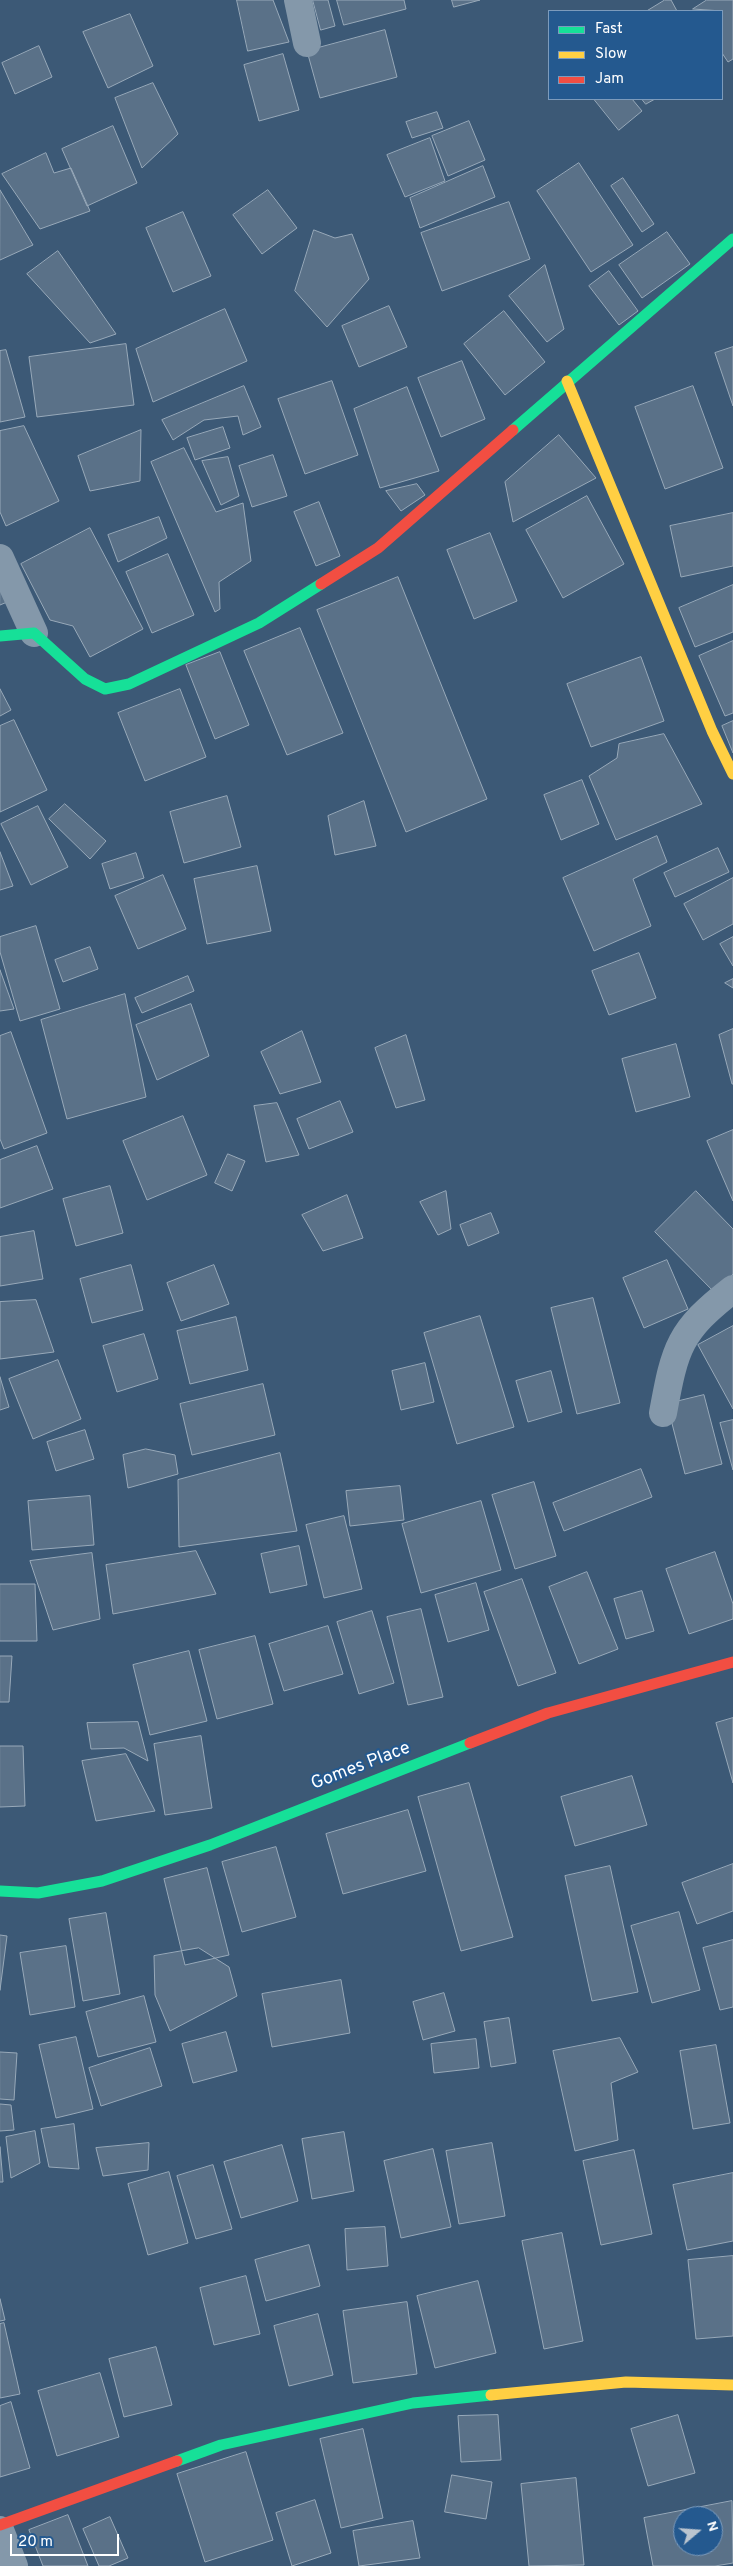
<!DOCTYPE html>
<html>
<head>
<meta charset="utf-8">
<style>
	body { margin:0 }
	#map { position:relative; width:733px; height:2566px; overflow:hidden; background:#3c5976; font-family:Overpass,sans-serif }
	canvas { display:block }
	.legend { position:absolute; left:548px; top:10px; width:175px; height:90px; box-sizing:border-box; background:#24598f; border:1px solid #7c9bbc; margin:0; padding:6px 9px; list-style:none; font-size:15px; color:#fff }
	.legend li { display:flex; align-items:center; gap:10px; height:25px }
	.legend b { width:25px; border:1px solid #7c9bbc }
	.north { position:absolute; left:673px; top:2506px; width:50px; height:50px; box-sizing:border-box; background:#24598f; border:1px solid #7c9bbc; border-radius:50%; rotate:72deg; font-size:14px; font-weight:700; line-height:20px; text-align:center; color:#fff }
	.north::after { content:''; display:block; margin:auto; width:18px; height:22px; background:#bbc5cf; clip-path:polygon(50% 0,100% 100%,50% 72%,0 100%) }
	.scale { position:absolute; left:10px; top:2534px; width:109px; height:22px; box-sizing:border-box; border:2px solid #fff; border-top:0; padding-left:6px; font-size:15px; line-height:18px; white-space:nowrap; color:#fff; -webkit-text-stroke:4px #24598f; paint-order:stroke }
</style>
</head>
<body>
<div id="map">
<canvas width="733" height="2566"></canvas>
<ul class="legend">
<li><b style="height:6px;background:#16e098"></b>Fast</li>
<li><b style="height:6px;background:#ffcf43"></b>Slow</li>
<li><b style="height:6px;background:#f24e42"></b>Jam</li>
</ul>
<div class="north">N</div>
<div class="scale">20 m</div>
</div>
<script>
const context = document.querySelector('canvas').getContext('2d');
context.lineJoin = 'round';
function fillPath(path, color) {
  context.fillStyle = color;
  context.fill(path, 'evenodd');
}
function stroke(path, color, width, dash) {
  context.strokeStyle = color;
  context.lineWidth = width;
  context.lineCap = dash ? 'butt' : 'round';
  context.setLineDash(dash || []);
  context.stroke(path);
}
function write(font, color, halo, rows, align = 'center') {
  context.font = font + ' Overpass,sans-serif';
  context.lineWidth = 4;
  context.setLineDash([]);
  context.textBaseline = 'middle';
  context.strokeStyle = halo;
  context.fillStyle = color;
  for (const [text, x, y, turn = 0] of rows) {
    context.save();
    context.translate(x, y);
    context.rotate((+turn || 0) * Math.PI / 180);
    context.textAlign = isNaN(turn) ? turn : align;
    if (halo) context.strokeText(text, 0, 0);
    context.fillText(text, 0, 0);
    context.restore();
  }
}
const building = new Path2D(`
	M237,0H273L289,42L248,51Z
	M313,0H328L335,26L321,30Z
	M337,0H404L406,9L344,25Z
	M452,0H480L454,7Z
	M665,0H671L677,11H647Z
	M707,0H733V59L728,62L722,53V11L693,9Z
	M130,14L153,66L108,88L83,32Z
	M385,30L397,77L320,98L307,51Z
	M39,46L52,77L15,94L2,63Z
	M283,54L299,110L259,121L244,65Z
	M153,83L178,134L142,168L115,98Z
	M594,99H632L642,111L619,130Z
	M642,99H655L646,104Z
	M437,112L443,128L412,138L406,122Z
	M469,121L485,160L448,176L432,136Z
	M113,126L137,183L87,206L62,149Z
	M430,138L445,181L405,197L387,155Z
	M46,153L54,173L71,168L90,211L40,229L2,174Z
	M579,163L633,245L591,272L537,191Z
	M483,166L495,197L420,228L410,198Z
	M623,178L654,224L642,232L611,186Z
	M0,190L33,245L0,260Z
	M268,190L297,228L262,254L233,215Z
	M509,202L530,259L442,291L421,233Z
	M183,212L211,276L173,292L146,228Z
	M314,230L335,238L352,234L369,279L327,327L295,291Z
	M667,232L690,264L642,298L619,265Z
	M58,251L116,334L90,343L27,274Z
	M545,265L564,329L547,342L509,296Z
	M609,271L638,311L619,325L589,286Z
	M389,306L407,347L359,367L342,326Z
	M225,309L247,361L153,402L136,349Z
	M504,311L545,362L505,395L464,344Z
	M126,344L134,405L37,417L29,357Z
	M733,347V406L715,353Z
	M6,350L25,417L0,422V351Z
	M462,361L485,419L441,437L418,378Z
	M332,381L358,455L305,474L278,399Z
	M244,386L261,427L243,435L238,416L204,420L173,440L162,420Z
	M693,386L723,468L665,489L635,407Z
	M407,387L439,471L380,488L354,409Z
	M24,426L59,501L6,526L0,512V431Z
	M223,427L230,448L195,460L187,438Z
	M141,430L140,481L90,491L78,456Z
	M559,435L596,478L513,522L505,482Z
	M184,448L216,512L243,503L251,561L219,582L220,609L215,612L151,462Z
	M273,455L287,496L252,507L239,466Z
	M228,457L239,496L221,505L202,461Z
	M417,484L425,495L401,511L386,491Z
	M587,496L624,564L563,598L526,530Z
	M319,502L340,556L316,566L294,512Z
	M733,513V566L681,577L670,526Z
	M159,517L167,538L118,562L108,535Z
	M90,528L143,629L90,657L73,626L50,620L21,564Z
	M490,533L517,601L474,619L447,550Z
	M168,554L194,615L152,633L126,572Z
	M0,573L12,600L0,605Z
	M398,577L487,799L406,832L317,610Z
	M733,585V632L695,647L679,608Z
	M300,628L343,733L287,755L244,651Z
	M733,641V713L725,716L699,656Z
	M220,652L249,725L215,739L186,665Z
	M641,657L664,721L591,747L567,684Z
	M0,689L11,710L0,716Z
	M180,689L206,757L145,781L118,713Z
	M14,720L47,790L0,812V726Z
	M733,721V753L722,726Z
	M664,734L702,804L616,840L589,776L617,758L619,744Z
	M582,780L599,824L561,840L544,795Z
	M227,796L241,847L184,863L170,812Z
	M364,801L376,846L335,855L328,816Z
	M65,804L106,841L90,859L49,819Z
	M38,806L68,867L31,885L1,824Z
	M657,836L667,862L633,879L651,926L594,951L563,878Z
	M718,848L729,872L675,897L664,873Z
	M0,852L13,886L0,890Z
	M136,853L144,878L110,889L102,864Z
	M257,866L271,931L207,944L194,879Z
	M163,875L186,929L138,949L115,896Z
	M733,878V924L703,940L684,904Z
	M36,926L60,1009L20,1021L0,952V937Z
	M733,937V966L720,944Z
	M90,947L98,969L63,982L55,960Z
	M639,953L656,998L609,1015L592,971Z
	M0,970L14,1009L0,1011Z
	M188,976L194,991L142,1013L135,998Z
	M733,979V988L725,983Z
	M125,994L146,1097L67,1119L41,1020Z
	M191,1004L209,1056L157,1080L136,1025Z
	M733,1029V1084H732L719,1035Z
	M302,1031L321,1082L280,1094L261,1052Z
	M11,1032L47,1133L4,1149L0,1139V1036Z
	M406,1035L425,1100L396,1108L375,1048Z
	M676,1044L690,1097L636,1112L622,1059Z
	M340,1101L353,1132L309,1149L297,1119Z
	M277,1103L299,1155L266,1162L254,1106Z
	M183,1116L207,1175L147,1200L123,1141Z
	M733,1130V1201L707,1141Z
	M37,1146L53,1189L0,1208V1160Z
	M228,1154L245,1161L232,1191L215,1183Z
	M110,1186L123,1233L76,1246L63,1199Z
	M446,1191L451,1229L438,1235L420,1202Z
	M696,1191L733,1229V1274L715,1293L655,1232Z
	M347,1195L363,1238L323,1251L302,1215Z
	M491,1213L499,1233L468,1246L460,1225Z
	M34,1231L43,1279L0,1286V1237Z
	M667,1260L688,1309L644,1328L623,1278Z
	M131,1265L143,1310L92,1323L80,1279Z
	M214,1265L229,1304L181,1321L167,1283Z
	M593,1298L620,1403L577,1414L551,1308Z
	M36,1300L54,1352L0,1359V1302Z
	M480,1316L514,1427L457,1444L424,1333Z
	M236,1317L248,1370L190,1384L177,1331Z
	M733,1326V1409L698,1345Z
	M144,1334L158,1379L117,1392L103,1346Z
	M58,1360L81,1419L33,1439L9,1379Z
	M425,1363L434,1402L401,1410L392,1371Z
	M551,1371L562,1412L528,1422L516,1381Z
	M0,1377L9,1407L0,1410Z
	M263,1384L275,1435L192,1455L180,1404Z
	M704,1395L722,1464L685,1474L667,1404Z
	M733,1420V1470L720,1423Z
	M85,1430L94,1459L56,1471L47,1442Z
	M146,1449L175,1455L178,1474L128,1488L123,1455Z
	M280,1453L297,1531L179,1547L178,1480Z
	M641,1469L652,1497L564,1531L553,1503Z
	M534,1482L556,1556L515,1569L492,1495Z
	M400,1486L404,1520L350,1526L346,1491Z
	M90,1496L94,1545L32,1550L28,1501Z
	M481,1501L501,1570L421,1593L402,1524Z
	M344,1516L362,1589L324,1598L306,1525Z
	M299,1546L307,1585L270,1593L261,1554Z
	M196,1551L216,1594L113,1614L106,1565Z
	M715,1552L733,1604V1619L689,1634L666,1569Z
	M92,1553L100,1619L53,1630L30,1561Z
	M587,1572L618,1649L579,1664L549,1587Z
	M522,1579L556,1673L518,1686L484,1592Z
	M476,1583L489,1630L448,1642L435,1595Z
	M0,1584H35L37,1641H0Z
	M642,1591L654,1631L626,1639L614,1599Z
	M421,1609L443,1697L408,1705L387,1617Z
	M372,1611L394,1683L359,1694L337,1622Z
	M328,1626L343,1674L284,1691L269,1644Z
	M255,1636L273,1704L217,1719L199,1650Z
	M189,1651L207,1721L150,1735L133,1665Z
	M0,1656H12L9,1702H0Z
	M733,1718V1783L716,1723Z
	M138,1722L148,1761L124,1748L91,1749L87,1723Z
	M201,1736L212,1808L165,1815L154,1744Z
	M0,1746H23L25,1806L0,1807Z
	M126,1754L155,1811L96,1821L82,1761Z
	M632,1776L647,1825L575,1846L561,1797Z
	M469,1783L513,1937L461,1951L418,1797Z
	M408,1810L426,1871L343,1894L326,1834Z
	M276,1847L296,1917L242,1932L222,1862Z
	M733,1864V1911L697,1924L682,1883Z
	M610,1866L638,1992L592,2001L565,1876Z
	M207,1868L229,1955L185,1965L164,1879Z
	M679,1912L700,1990L652,2003L631,1926Z
	M106,1913L120,1994L83,2001L69,1919Z
	M0,1935L7,1936L0,1990Z
	M733,1940V2007L720,2010L703,1948Z
	M66,1946L75,2007L30,2015L20,1953Z
	M199,1948L229,1967L237,1996L170,2031L155,1995L154,1956Z
	M341,1980L350,2033L272,2047L262,1994Z
	M444,1993L455,2031L423,2040L413,2002Z
	M144,1996L156,2042L98,2057L86,2012Z
	M509,2018L516,2063L491,2067L484,2022Z
	M226,2032L237,2071L193,2083L182,2044Z
	M76,2037L93,2109L56,2118L39,2045Z
	M620,2038L638,2072L611,2083L618,2140L575,2151L553,2051Z
	M476,2039L479,2068L434,2073L431,2044Z
	M716,2045L730,2123L693,2129L680,2051Z
	M150,2048L162,2086L101,2106L89,2068Z
	M0,2052L17,2053L14,2100L0,2099Z
	M0,2104L11,2105L14,2130L0,2131Z
	M74,2124L79,2169L49,2167L41,2129Z
	M35,2131L40,2163L11,2178L6,2137Z
	M344,2132L354,2191L312,2199L302,2139Z
	M149,2143L148,2170L103,2176L96,2148Z
	M492,2143L505,2216L459,2224L446,2151Z
	M282,2145L298,2201L241,2218L224,2162Z
	M0,2147L3,2182H0Z
	M433,2149L451,2227L401,2238L384,2161Z
	M634,2150L652,2234L601,2245L583,2161Z
	M213,2165L232,2229L196,2239L177,2176Z
	M169,2172L188,2243L148,2255L128,2184Z
	M733,2173V2241L687,2250L673,2185Z
	M385,2227L388,2266L347,2270L345,2229Z
	M562,2233L583,2341L544,2349L522,2241Z
	M309,2245L320,2286L266,2301L255,2260Z
	M733,2256V2336L696,2339L688,2260Z
	M246,2276L260,2334L214,2345L200,2288Z
	M478,2281L496,2353L435,2368L417,2296Z
	M0,2299L5,2320L0,2321Z
	M407,2302L417,2374L353,2383L343,2311Z
	M318,2314L333,2375L289,2386L274,2326Z
	M4,2323L20,2394L0,2398V2324Z
	M156,2347L172,2405L124,2417L109,2359Z
	M100,2373L119,2437L57,2456L38,2391Z
	M11,2402L30,2468L0,2477V2406Z
	M498,2415L501,2460L461,2462L458,2416Z
	M678,2415L695,2473L648,2486L631,2429Z
	M363,2429L383,2518L341,2528L320,2439Z
	M246,2452L273,2540L205,2562L177,2474Z
	M452,2475L492,2482L486,2519L445,2512Z
	M576,2478L584,2565L529,2566L521,2484Z
	M315,2500L331,2553L292,2566L276,2513Z
	M732,2501L733,2563L715,2566H653L644,2518ZM683,2516H713V2546H683Z
	M68,2515L88,2566H43L29,2530Z
	M110,2517L128,2558L109,2566H99L83,2529Z
	M413,2521L420,2558L359,2566L353,2531Z`);
fillPath(building, '#5a7188');
stroke(building, '#98a9b9', 1);
stroke(new Path2D(`
	M298,0L307,43
	M0,558L34,633
	M663,1413C675,1347 679,1331 733,1289
	M0,2530L14,2566`), '#8498aa', 28);
stroke(new Path2D(`
	M513,430L733,239
	M0,636L34,633L85,679L105,689L129,684L259,623L321,584
	M0,1891L38,1893L102,1881L210,1845L470,1743
	M177,2461L221,2445L413,2403L491,2395`), '#16e098', 11);
stroke(new Path2D(`
	M567,381L712,731L733,774
	M491,2395L626,2382L733,2385`), '#ffcf43', 11);
stroke(new Path2D(`
	M321,584L378,548L513,430
	M470,1743L548,1713L733,1662
	M0,2525L177,2461`), '#f24e42', 11);
write('18px', '#fff', '#24598f', [
	["Gomes Place",361,1767,-21]
]);
</script>
</body>
</html>
